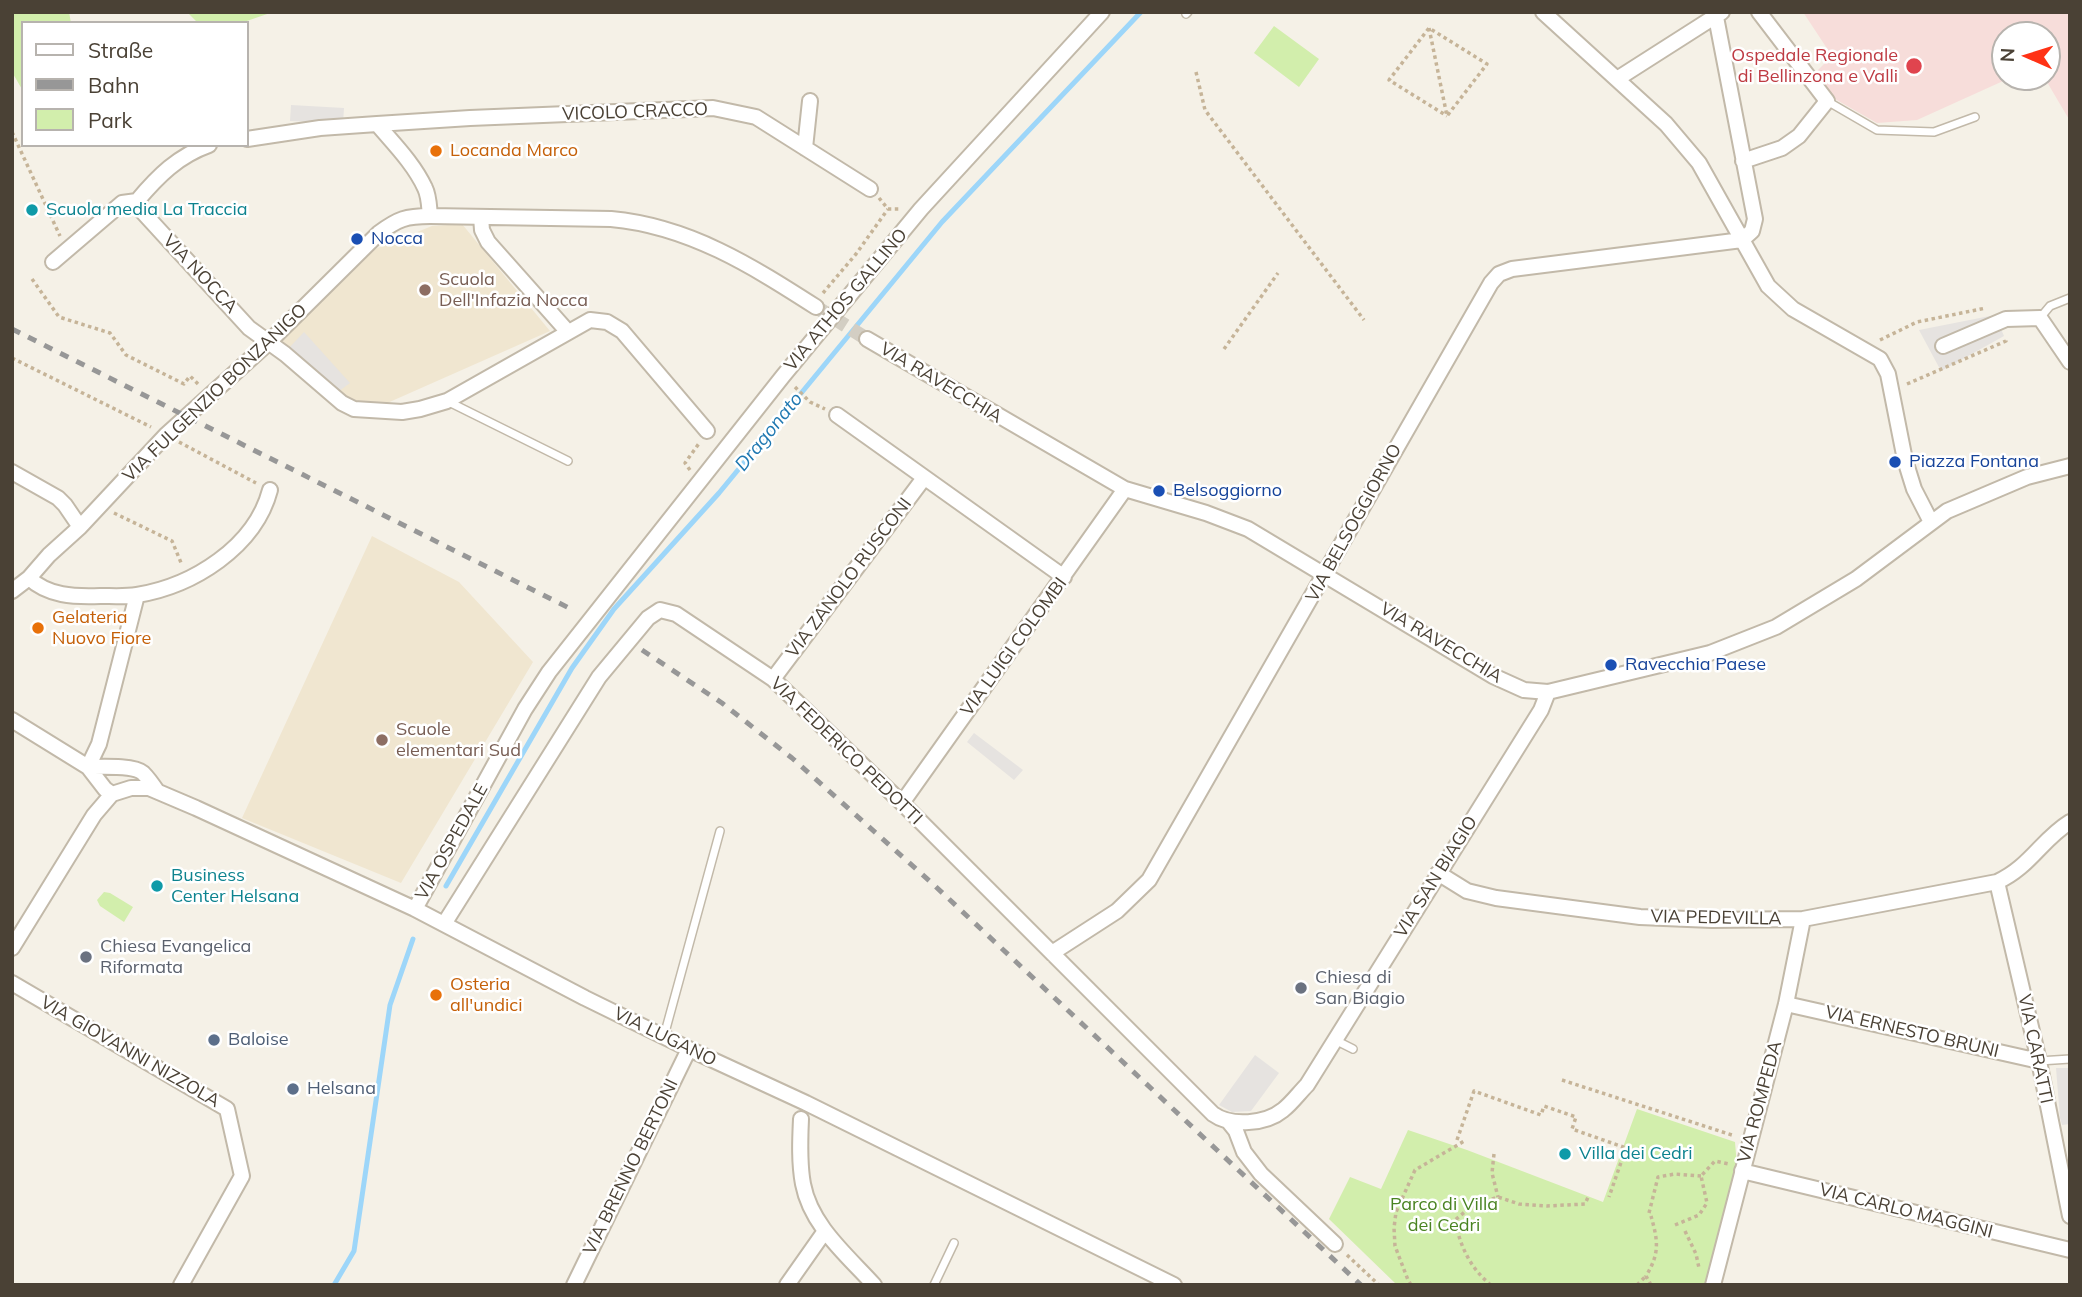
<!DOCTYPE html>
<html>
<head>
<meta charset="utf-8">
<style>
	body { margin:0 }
	#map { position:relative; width:2082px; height:1297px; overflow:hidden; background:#f5f1e7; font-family:Mulish,sans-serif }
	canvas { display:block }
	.frame { position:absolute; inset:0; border:14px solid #4a4135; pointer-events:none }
	.legend { position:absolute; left:21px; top:21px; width:228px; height:126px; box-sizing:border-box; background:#fff; border:2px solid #b7b3ae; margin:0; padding:9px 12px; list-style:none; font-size:21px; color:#4a4135 }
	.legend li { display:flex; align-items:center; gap:14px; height:35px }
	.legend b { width:35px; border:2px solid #b7b3ae }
	.north { position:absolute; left:1991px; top:21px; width:70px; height:70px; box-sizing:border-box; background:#fff; border:2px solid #b7b3ae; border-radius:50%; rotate:273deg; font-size:19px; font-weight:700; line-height:28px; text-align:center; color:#4a4135 }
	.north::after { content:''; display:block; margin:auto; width:24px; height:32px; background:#ff3215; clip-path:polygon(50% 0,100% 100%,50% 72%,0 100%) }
</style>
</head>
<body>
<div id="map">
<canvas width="2082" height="1297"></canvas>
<div class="frame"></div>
<ul class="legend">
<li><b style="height:9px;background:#fff"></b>Straße</li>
<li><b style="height:9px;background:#979797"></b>Bahn</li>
<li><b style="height:19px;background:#d2eeac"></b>Park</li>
</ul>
<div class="north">N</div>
</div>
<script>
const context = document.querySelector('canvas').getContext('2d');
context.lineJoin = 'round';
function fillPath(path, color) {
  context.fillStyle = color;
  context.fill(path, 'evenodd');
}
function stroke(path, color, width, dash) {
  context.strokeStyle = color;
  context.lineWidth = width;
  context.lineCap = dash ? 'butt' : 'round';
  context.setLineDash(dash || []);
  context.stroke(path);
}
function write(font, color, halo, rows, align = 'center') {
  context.font = font + ' Mulish,sans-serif';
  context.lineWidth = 5;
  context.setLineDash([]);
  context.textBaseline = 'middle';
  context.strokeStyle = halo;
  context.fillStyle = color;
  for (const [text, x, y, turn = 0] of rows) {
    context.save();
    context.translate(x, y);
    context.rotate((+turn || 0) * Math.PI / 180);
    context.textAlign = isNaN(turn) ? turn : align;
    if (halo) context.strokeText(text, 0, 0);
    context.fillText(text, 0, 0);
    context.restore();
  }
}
fillPath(new Path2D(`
	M462,224L550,331L376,408L329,402L278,345L375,249L432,226Z
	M372,536L459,582L533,662L401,883L242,818Z`), '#f0e6d0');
fillPath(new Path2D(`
	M1803,12H2070V121L2044,77H2047V35H2005V77H2012L1917,120L1877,123L1828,95L1813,75L1832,56Z`), '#f7ddda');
fillPath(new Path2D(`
	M12,12H69L71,23H23V91L12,72Z
	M187,12H273L241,23H198Z
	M1274,26L1319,59L1299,87L1254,53Z
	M104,892L110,893L133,907L124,922L100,906L97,900Z
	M1637,1109L1735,1142L1737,1166L1710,1285H1397L1329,1219L1350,1177L1381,1189L1408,1130L1467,1150L1603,1202Z`), '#d2eeac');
fillPath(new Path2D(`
	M291,105L344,108L343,123L290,121Z
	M1995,315L2004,336L1941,371L1919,330Z
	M304,332L350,383L331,397L289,348Z
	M974,733L1023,770L1014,780L967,742Z
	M1255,1055L1279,1073L1251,1111L1232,1112L1219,1105Z
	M2056,1068H2069L2070,1124L2062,1125L2060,1118Z`), '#e6e3e0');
stroke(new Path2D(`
	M446,886L572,668L614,609L719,493L942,222L1141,12
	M334,1285L354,1251L390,1005L413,939`), '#9dd6f9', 5);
stroke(new Path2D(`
	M816,307L867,339`), '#d3cec3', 14, [14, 7]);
const lane = new Path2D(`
	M1186,14L1188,12
	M1827,101L1877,130L1934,132L1975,117
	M2040,318L2050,306L2070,298
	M447,401L568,461
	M664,1036L720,831
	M1335,1040L1353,1049
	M2039,1061L2070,1059
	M934,1285L954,1243`);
const street = new Path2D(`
	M1543,12L1666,124L1699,163L1768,286L1793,309L1880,359L1888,374L1905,460L1914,489L1931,522
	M1716,17L1755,219L1752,231L1742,240
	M1617,79L1722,12
	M377,124C394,144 414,164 425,188C429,196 429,206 430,216
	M247,139L320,128L377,124L470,118L713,108L756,117L870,189
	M805,148L810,101
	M1743,161L1782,148L1799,136L1827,101L1759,12
	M137,201L139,208L249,328L285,354L342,403L354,409L402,412L420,409L447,401L590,320L607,322L622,331L707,431
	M481,217L482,230L488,242L568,332
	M53,262L122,203L137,201C158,176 178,156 209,145
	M867,339L1125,489L1206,513L1248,529L1493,676L1524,690L1548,692L1710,653L1776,627L1856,579L1947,511L2027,477L2070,466
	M1943,346L2006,319L2040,318L2070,362
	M837,415L1064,577
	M12,472L58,498L65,505L80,527
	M29,578C48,596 74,597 100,596C112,596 125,597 137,595C193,586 255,547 270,490
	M12,591L29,578L49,555L80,527L166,435L268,343L379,233C398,219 406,216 430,216L611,219C689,226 752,266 816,307
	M773,679L924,478
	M12,720L88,767L105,789L112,794
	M88,767L99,744L137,595
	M88,767C100,767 134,765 143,773C148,778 153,785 157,791
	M902,803L1125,489
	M1438,873L1467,891L1496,898L1640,917L1712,920L1803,919L1997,882C2030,867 2042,839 2070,822
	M1997,882L2039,1061L2070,1216
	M415,909L525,709L549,672L783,376L921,209L1102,12
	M444,924L599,677L648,618L660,610L676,614L773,679L902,803L1213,1114C1231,1127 1266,1124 1283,1110C1292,1103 1299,1093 1307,1085L1541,710L1548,692
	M12,948L94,815L112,794L131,788H149L196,808L415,909L585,998L689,1049L806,1103L1174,1285
	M1052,953L1117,911L1149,880L1491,283L1499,274L1512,269L1742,240
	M12,983L227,1109L242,1176L181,1285
	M1786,1004L2039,1061
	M801,1119C800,1140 799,1163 803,1184C811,1226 847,1255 874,1285
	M1228,1121L1236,1131L1244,1152L1261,1174L1335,1244
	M1742,1171L2070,1250
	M574,1285L689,1049
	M787,1285L825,1231
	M1713,1285L1786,1004L1803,919`);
stroke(lane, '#c2b9a9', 10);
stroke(street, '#c2b9a9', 18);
stroke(new Path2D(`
	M1429,28L1447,116L1487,64L1429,28L1389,80L1447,116
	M1196,72L1205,110L1364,320
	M12,132L60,236
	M879,198L888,209H901
	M32,279L59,317L110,333L126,355L184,384L190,376L198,384
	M823,293L856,254L888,209
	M1880,340L1917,322L1986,308
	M1224,349L1278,273
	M12,358L151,427
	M1907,384L2006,341V337
	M795,387L810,402L825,409
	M179,442L256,483
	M690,470L685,463L700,442
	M114,513L172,541L182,565
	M1562,1080L1735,1136
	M1457,1140L1474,1091L1541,1115L1544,1106L1576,1117L1572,1129L1626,1148L1609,1197
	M1494,1154L1492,1173L1498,1197
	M1649,1213L1658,1177L1675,1174L1701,1176
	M1675,1225L1699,1215L1707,1203L1701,1176L1715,1161L1729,1164
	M1685,1231L1696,1254L1699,1268
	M1347,1255L1379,1285
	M1411,1285L1408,1280L1395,1246L1394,1228L1396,1212L1415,1170L1466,1140
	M1491,1285C1470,1268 1460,1246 1455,1220L1472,1206L1498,1197L1519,1204L1547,1206L1585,1204L1589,1195
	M1637,1285L1646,1276
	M1651,1285L1646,1276C1660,1253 1658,1241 1651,1216`), '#c6b498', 3.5, [3.5, 3.5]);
stroke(lane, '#fff', 7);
stroke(street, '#fff', 14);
stroke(new Path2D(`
	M12,329L569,608
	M642,650L722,703L792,758L934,885L1361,1285`), '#979797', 5, [9, 9]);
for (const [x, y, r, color] of [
	[1914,66,9,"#e0444e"],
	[436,151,7,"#e8710a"],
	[32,210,7,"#0f9aa8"],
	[357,239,7,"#1a4fb4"],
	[425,290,7,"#8d6e63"],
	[1895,462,7,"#1a4fb4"],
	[1159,491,7,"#1a4fb4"],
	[38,628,7,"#e8710a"],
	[1611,665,7,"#1a4fb4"],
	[382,740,7,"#8d6e63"],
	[157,886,7,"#0f9aa8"],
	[86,957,7,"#6b7280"],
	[1301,988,7,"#6b7280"],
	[436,995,7,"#e8710a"],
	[214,1040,7,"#5c6f8a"],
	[293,1089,7,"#5c6f8a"],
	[1565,1154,7,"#0f9aa8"]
]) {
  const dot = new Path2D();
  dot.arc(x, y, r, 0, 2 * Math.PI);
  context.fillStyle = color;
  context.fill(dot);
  stroke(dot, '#fff', 2.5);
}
write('18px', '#be3a42', '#fff', [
	["Ospedale Regionale",1898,56],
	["di Bellinzona e Valli",1898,77]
], 'right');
write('18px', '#4a4135', '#fff', [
	["VICOLO CRACCO",635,112,-2],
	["VIA NOCCA",200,274,47],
	["VIA ATHOS GALLINO",846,300,-50],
	["VIA RAVECCHIA",941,383,31],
	["VIA FULGENZIO BONZANIGO",215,393,-44],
	["VIA BELSOGGIORNO",1354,523,-61],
	["VIA ZANOLO RUSCONI",849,578,-53],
	["VIA RAVECCHIA",1441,643,31],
	["VIA LUIGI COLOMBI",1014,647,-54],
	["VIA FEDERICO PEDOTTI",846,751,44],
	["VIA OSPEDALE",452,842,-61],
	["VIA SAN BIAGIO",1436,877,-58],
	["VIA PEDEVILLA",1716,918,1],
	["VIA ERNESTO BRUNI",1912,1032,13],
	["VIA LUGANO",665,1037,26],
	["VIA CARATTI",2035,1049,78],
	["VIA GIOVANNI NIZZOLA",130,1052,30],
	["VIA ROMPEDA",1760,1102,-75],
	["VIA BRENNO BERTONI",631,1167,-64],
	["VIA CARLO MAGGINI",1906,1211,14]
]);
write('18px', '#c56008', '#fff', [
	["Locanda Marco",450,151],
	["Gelateria",52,618],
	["Nuovo Fiore",52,639],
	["Osteria",450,985],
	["all'undici",450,1006]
], 'left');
write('18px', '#0d838f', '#fff', [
	["Scuola media La Traccia",46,210],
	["Business",171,876],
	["Center Helsana",171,897],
	["Villa dei Cedri",1579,1154]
], 'left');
write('18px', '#164399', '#fff', [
	["Nocca",371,239],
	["Piazza Fontana",1909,462],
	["Belsoggiorno",1173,491],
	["Ravecchia Paese",1625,665]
], 'left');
write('18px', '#785e54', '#fff', [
	["Scuola",439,280],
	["Dell'Infazia Nocca",439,301],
	["Scuole",396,730],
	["elementari Sud",396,751]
], 'left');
write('18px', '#5b616d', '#fff', [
	["Chiesa Evangelica",100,947],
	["Riformata",100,968],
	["Chiesa di",1315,978],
	["San Biagio",1315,999]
], 'left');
write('18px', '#4e5e75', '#fff', [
	["Baloise",228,1040],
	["Helsana",307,1089]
], 'left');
write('18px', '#498321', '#fff', [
	["Parco di Villa",1444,1205],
	["dei Cedri",1444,1226]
]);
write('italic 19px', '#1f78b1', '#fff', [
	["Dragonato",769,432,-51]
]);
</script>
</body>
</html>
